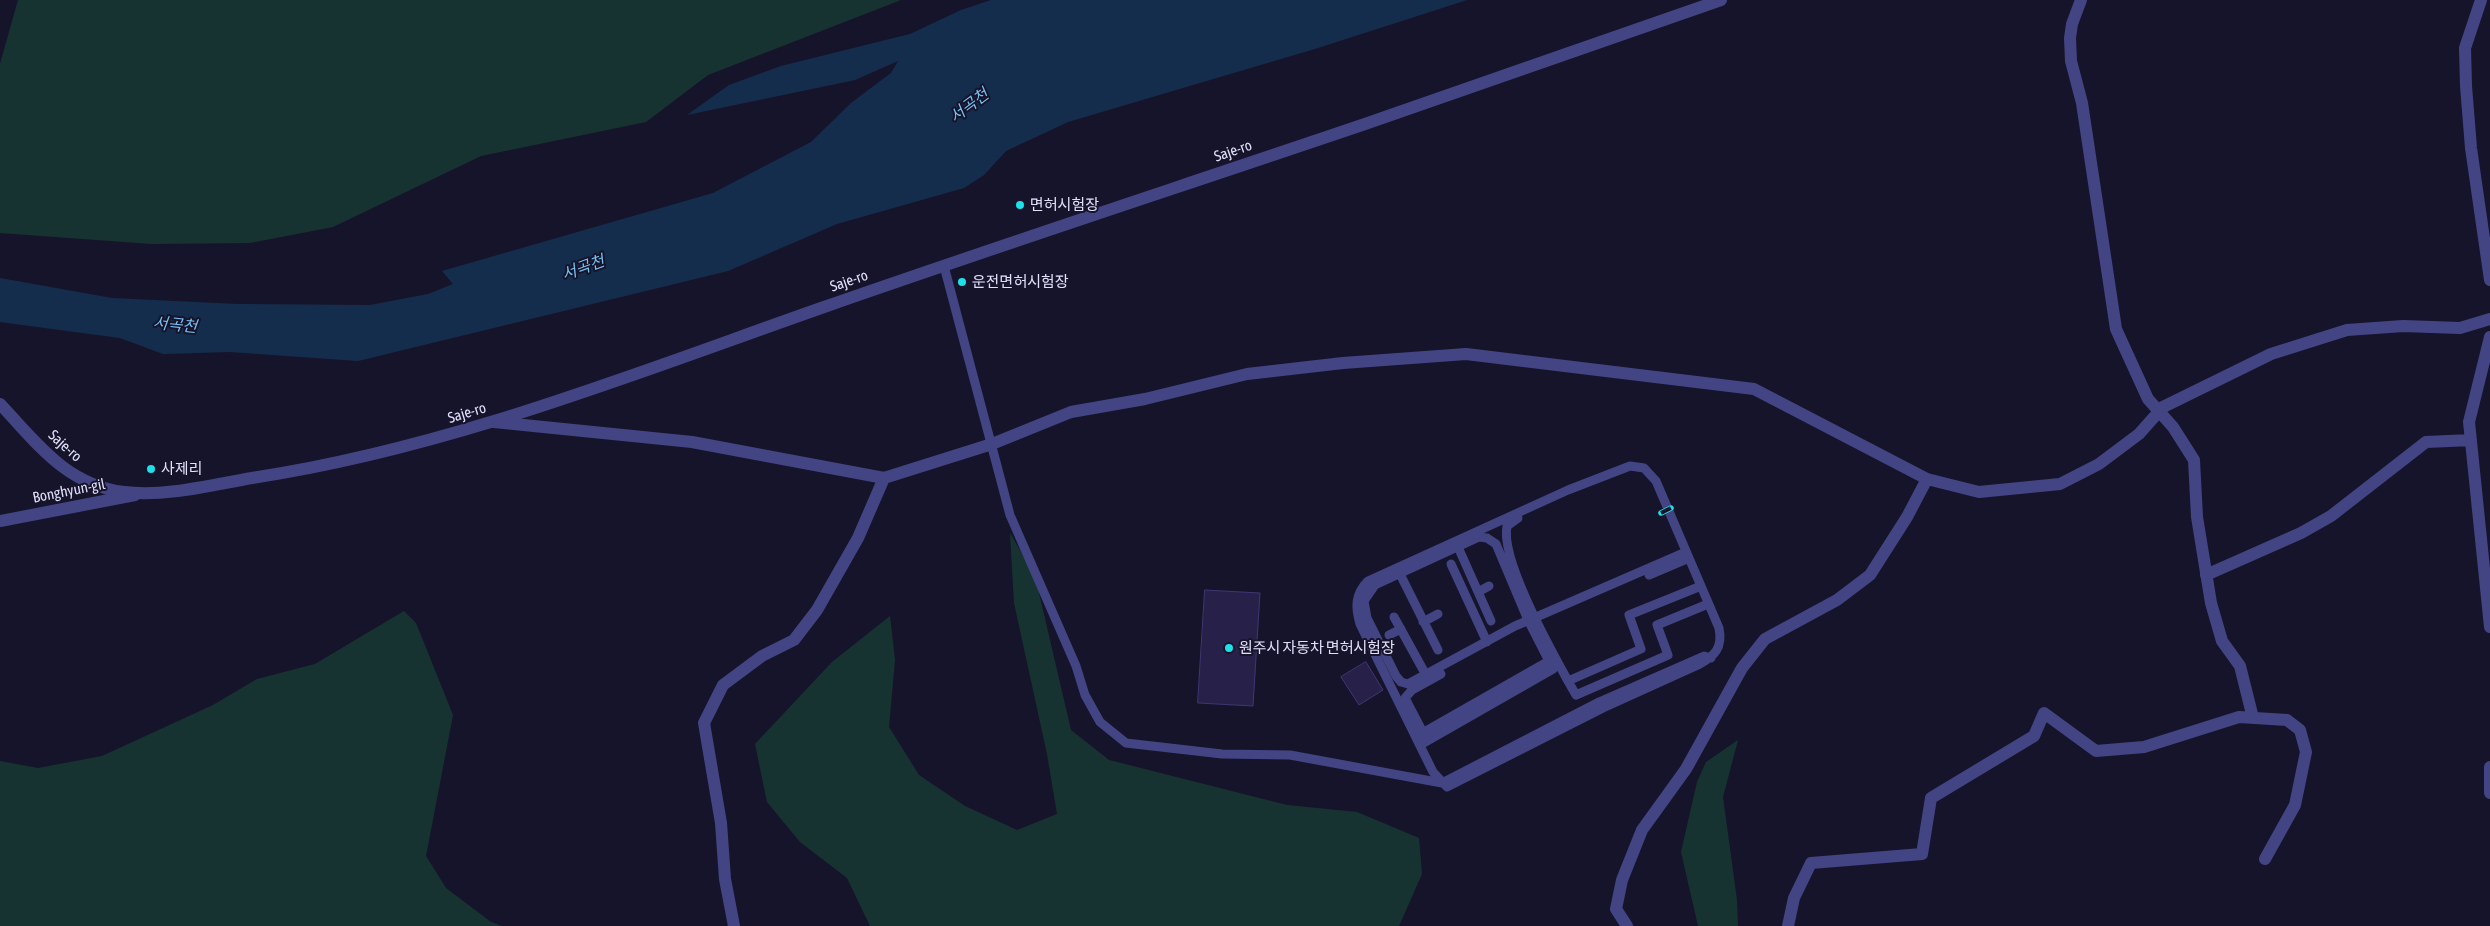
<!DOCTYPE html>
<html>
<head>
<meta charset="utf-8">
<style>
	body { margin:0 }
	canvas { display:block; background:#16142a }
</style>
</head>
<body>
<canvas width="2490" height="926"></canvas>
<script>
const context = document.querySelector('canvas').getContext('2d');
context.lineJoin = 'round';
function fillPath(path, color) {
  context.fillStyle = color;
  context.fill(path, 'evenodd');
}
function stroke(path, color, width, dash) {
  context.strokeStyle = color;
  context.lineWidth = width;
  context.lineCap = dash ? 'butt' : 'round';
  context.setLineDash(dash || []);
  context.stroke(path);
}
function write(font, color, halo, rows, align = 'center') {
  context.font = font + ' "Asap Condensed","Noto Sans KR",sans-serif';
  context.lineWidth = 4;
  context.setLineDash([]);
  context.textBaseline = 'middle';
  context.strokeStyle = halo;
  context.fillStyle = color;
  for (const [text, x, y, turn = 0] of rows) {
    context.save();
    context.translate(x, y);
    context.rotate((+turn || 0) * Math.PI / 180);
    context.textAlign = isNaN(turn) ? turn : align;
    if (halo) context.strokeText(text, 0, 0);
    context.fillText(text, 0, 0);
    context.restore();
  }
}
fillPath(new Path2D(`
	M18,0H901L708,75L646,122L481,156L333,227L250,243L152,244L0,233V64Z
	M1010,533L1035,576L1071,730L1109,760L1287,805L1357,812L1419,838L1422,874L1399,926H870L847,878L800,842L767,802L755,744L832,662L890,616L895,660L889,727L919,775L965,806L1017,830L1057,814L1047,754L1014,603Z
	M404,611L416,623L453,715L426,856L446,888L491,922L502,926H0V761L38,768L102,756L213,705L257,679L315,664Z
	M1738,740L1723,797L1737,900L1738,926H1698L1681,852L1697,782L1706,762Z`), '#173331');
fillPath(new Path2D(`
	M991,0H1467L1318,48L1068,122L1006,151L984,175L964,188L837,224L728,271L358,361L230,352L163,354L120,338L0,322V278L112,298L237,304L370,305L428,294L453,284L442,271L713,193L811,142L851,103L891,73L898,61L855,80L687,115L729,85L781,66L910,34L961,10Z`), '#152d4d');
const building = new Path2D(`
	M1205,590L1260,593L1253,706L1198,703Z
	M1366,662L1383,690L1359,705L1341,677Z`);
fillPath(building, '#272149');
stroke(building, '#3f3673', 1);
stroke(new Path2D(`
	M944,266L1010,515L1076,666L1085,695L1100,722L1126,743L1222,754L1290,755L1442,783L1599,702L1704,656L1711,658
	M1630,466L1644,468L1656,481L1719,628C1723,648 1715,656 1698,665L1603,708L1447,787L1433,772L1360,624C1355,607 1355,594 1368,581L1568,490Z
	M1518,518L1507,526C1500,559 1551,650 1568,681L1641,649L1629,615L1701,586
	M1458,547L1491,621
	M1451,564L1487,642
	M1400,574L1438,650
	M1649,575L1689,558
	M1478,592L1489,586
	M1394,617L1426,675
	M1423,622L1438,614
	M1389,635L1401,629
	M1568,681L1576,695L1668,655L1657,625L1708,604
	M1419,735L1549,661
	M1427,740L1405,698L1412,690L1441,674
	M1420,745L1553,669L1528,620L1496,544L1487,538L1479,537L1375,585L1364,601L1367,618L1396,676L1401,682L1408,684L1515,626L1534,618L1686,552`), '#434484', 9);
stroke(new Path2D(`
	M2081,0L2072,24L2070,38L2071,61L2082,103L2116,329L2148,399L2173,427L2194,460L2197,517L2211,603L2222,641L2240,666L2253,718
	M2481,0L2465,48L2466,86L2471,148L2490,280
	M2490,337L2469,422L2490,627
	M494,422L692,442L884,478L992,444L1071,412L1145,399L1247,374L1343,363L1466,354L1754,389L1927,479L1979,492L2060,484L2099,464L2139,434L2163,407L2271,354L2347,330L2403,326L2460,328L2490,319
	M0,521L135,495
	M2206,575L2301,533L2331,516L2426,442L2471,440
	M2490,767V793
	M734,926L725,879L721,823L704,723L723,685L762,656L794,640L817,610L858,538L884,478
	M1627,926L1616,909L1622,880L1642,830L1686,769L1742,668L1765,639L1837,600L1870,575L1907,517L1927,479
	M1788,926L1794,898L1811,863L1922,854L1931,798L2034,736L2044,713L2096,751L2144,747L2239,717L2287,720L2300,730L2306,752L2295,805L2265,859`), '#434484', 12);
stroke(new Path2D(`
	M0,404C37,443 66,485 124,492C166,497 211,485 252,478C450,448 636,373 824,307C1004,244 1185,185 1365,124C1484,83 1602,41 1721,0`), '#434484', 12);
const rail = new Path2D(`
	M1661,513L1671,508`);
stroke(rail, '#1ee0ea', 5.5);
stroke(rail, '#16142a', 4, [11]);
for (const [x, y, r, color] of [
	[1020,205,5,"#1ee0ea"],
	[962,282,5,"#1ee0ea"],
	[151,469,5,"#1ee0ea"],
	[1229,648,5,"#1ee0ea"]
]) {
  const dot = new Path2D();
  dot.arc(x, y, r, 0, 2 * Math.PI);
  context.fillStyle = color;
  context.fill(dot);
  stroke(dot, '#16142a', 2);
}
write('15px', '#e1e0fc', '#16142a', [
	["Saje-ro",1233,151,-19],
	["Saje-ro",849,281,-19],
	["Saje-ro",467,413,-17],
	["Saje-ro",65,446,42],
	["Bonghyun-gil",69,491,-11]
]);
write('15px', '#e1e0fc', '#16142a', [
	["면허시험장",1030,205],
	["운전면허시험장",972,282],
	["사제리",161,469],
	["원주시 자동차 면허시험장",1239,648]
], 'left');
write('italic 16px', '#77c0f2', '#16142a', [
	["서곡천",969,106,-37],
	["서곡천",583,268,-20],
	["서곡천",175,325,6]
]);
</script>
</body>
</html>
